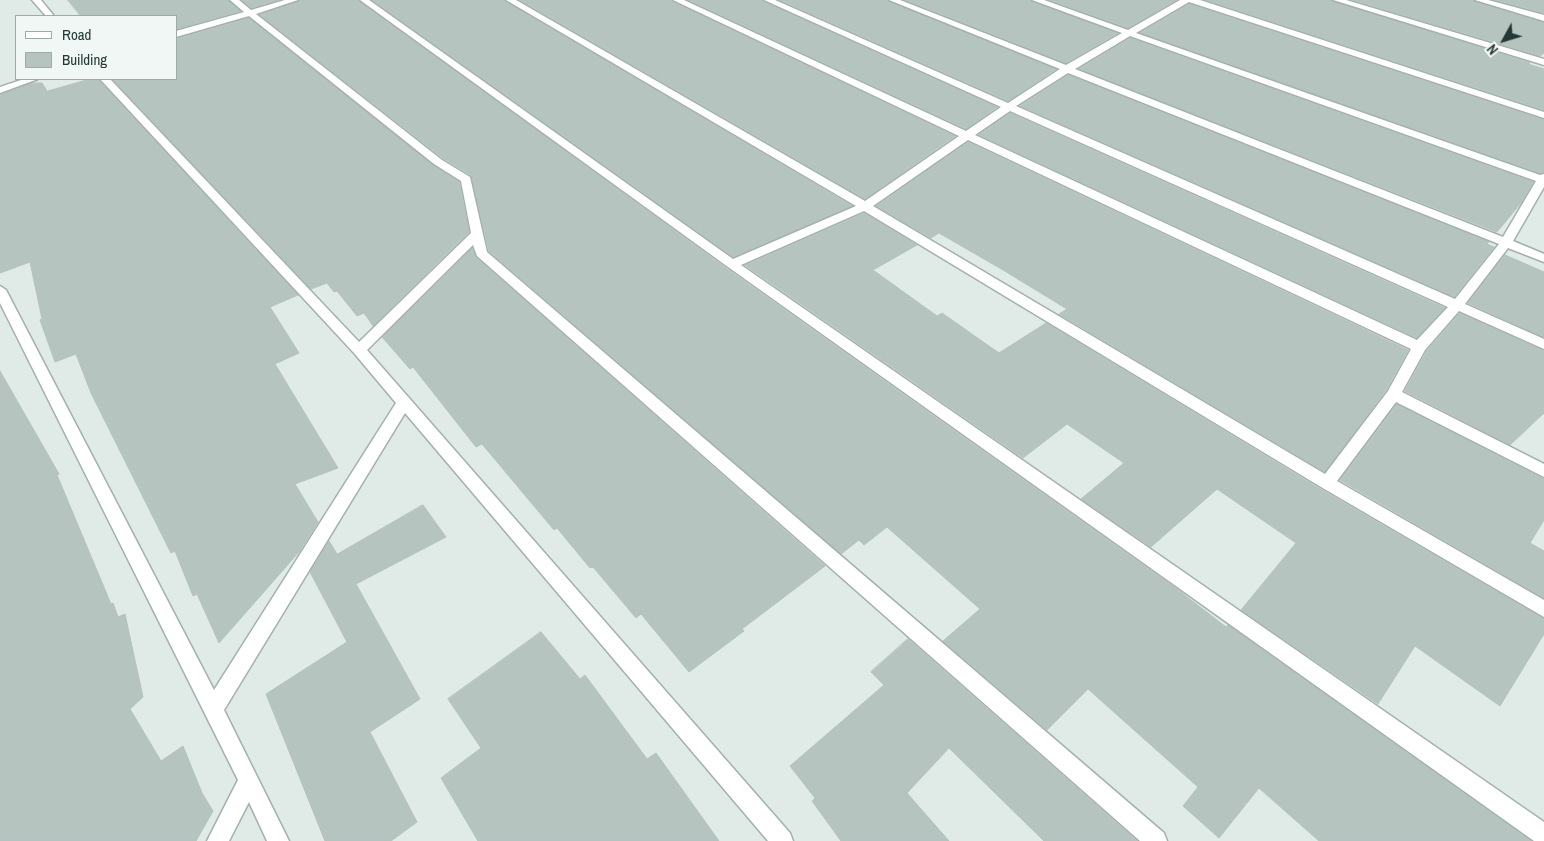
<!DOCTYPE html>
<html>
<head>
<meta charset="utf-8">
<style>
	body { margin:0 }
	#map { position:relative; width:1544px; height:841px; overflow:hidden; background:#e0eae6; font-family:"Archivo Narrow",sans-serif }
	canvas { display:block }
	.legend { position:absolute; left:15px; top:15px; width:162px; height:65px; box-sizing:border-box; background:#f0f7f4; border:1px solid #9eaba8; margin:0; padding:6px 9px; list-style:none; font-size:15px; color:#223935 }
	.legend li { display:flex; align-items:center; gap:10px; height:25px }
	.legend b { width:25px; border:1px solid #9eaba8 }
	.north { position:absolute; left:1479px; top:15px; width:50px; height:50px; -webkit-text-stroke:4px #f0f7f4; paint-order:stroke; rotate:231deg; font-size:14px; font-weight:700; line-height:20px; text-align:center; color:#223935 }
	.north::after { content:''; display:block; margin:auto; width:18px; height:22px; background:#223935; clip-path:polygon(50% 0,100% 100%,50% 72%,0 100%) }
</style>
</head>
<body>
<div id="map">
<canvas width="1544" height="841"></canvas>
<ul class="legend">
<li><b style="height:6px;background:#fff"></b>Road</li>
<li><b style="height:14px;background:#b6c4c0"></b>Building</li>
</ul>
<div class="north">N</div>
</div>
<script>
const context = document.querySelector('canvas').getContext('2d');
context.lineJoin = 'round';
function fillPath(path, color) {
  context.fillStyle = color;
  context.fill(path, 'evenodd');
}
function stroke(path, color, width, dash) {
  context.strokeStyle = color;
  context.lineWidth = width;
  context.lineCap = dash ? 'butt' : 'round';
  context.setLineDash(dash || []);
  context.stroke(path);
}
const building = new Path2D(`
	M68,0H228L240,11L176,29V16H81Z
	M242,0H278L251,8Z
	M300,0H358L727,269L1178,590L1226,627L1228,625L1531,841H1319L1259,788L1219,838L1183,806L1198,787L1088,689L1047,730L943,641L980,609L887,527L864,545L859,540L841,554L489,251L471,175L443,158L260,15Z
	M372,0H504L852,206L733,257Z
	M520,0H671L955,136L865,199Z
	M688,0H762L997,107L966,129Z
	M780,0H887L1056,69L1008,101Z
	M905,0H1030L1118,33L1066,63Z
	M1050,0H1176L1128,28Z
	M1206,0H1331L1530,63L1528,64L1544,69V110Z
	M1353,0H1473L1544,23V53L1540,56Z
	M1495,0H1544V13Z
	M1189,4L1544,120V172L1540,173L1140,33Z
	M249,18L433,165L459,182L469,232L373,326L364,313L357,316L337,291L334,292L327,283L311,289L112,79H176V39Z
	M1130,38L1533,182L1521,203L1497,232L1079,69Z
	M1068,75L1489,242L1487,244L1494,247L1454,297L1020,106Z
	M90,79H98L298,295L270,307L299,353L275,364L338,468L295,484L318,522L299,552L219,643L197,594L193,596L175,551L171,553L91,393L76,354L55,362L40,320L42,319L30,262L0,273V95L31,83H42L47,91Z
	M1010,113L1445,308L1417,338L979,135Z
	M968,142L1408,350L1386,390L1325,472L1059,314L1067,309L1003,270L939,233L931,238L876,206Z
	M864,213L917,245L873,270L937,316L942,313L999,353L1046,323L1320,489L1544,619V634L1500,706L1415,646L1378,704L1241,610L1296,543L1217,489L1151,547L1081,499L1124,463L1067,424L1023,458L745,265Z
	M472,248L476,257L825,566L742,629L744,631L689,672L641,614L636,618L593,567L590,568L557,528L554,530L482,444L476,447L413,367L410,369L382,337Z
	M1505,255L1544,272V337L1468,303Z
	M1460,313L1544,351V413L1510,445L1405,391L1427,351Z
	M0,371L59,474L57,475L111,604L113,603L118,617L125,614L143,697L130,709L161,761L183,746L202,793L213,811L196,841H0Z
	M1397,404L1544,479V520L1530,543L1544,551V598L1340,480Z
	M423,505L446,537L356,584L420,699L370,732L417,822L391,841H325L266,694L347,642L310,572L329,541L337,554Z
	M541,632L580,679L585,675L647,759L656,753L719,841H478L441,778L481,748L448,699Z
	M908,639L1137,841H1044L949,748L907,793L949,841H841L812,801L815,798L790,766L884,685L871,672Z`);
fillPath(building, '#b6c4c0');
stroke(building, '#b3c3be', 1);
const minor = new Path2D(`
	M32,0H41L54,16H46Z
	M230,0H239L251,10L285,0H298L256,14L442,160L470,177L487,252L1164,833L1167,841H1140L477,256L473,245L367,350L790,833L793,841H768L405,413L224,710L289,841H267L249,802L229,841H207L238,780L0,303V286L6,290L214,690L396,403L354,353L100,79H110L359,342L471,233L461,181L434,164L249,16L176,37V31L244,12Z
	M360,0H369L733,259L856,206L506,0H516L865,201L959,136L673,0H684L966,131L1001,107L764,0H775L1008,103L1060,69L889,0H900L1066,65L1122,33L1032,0H1044L1128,30L1180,0H1200L1544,112V118L1189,2L1136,33L1540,175L1544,174V187L1513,241L1544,254V262L1508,248L1465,304L1544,339V349L1459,311L1425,350L1402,392L1544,464V477L1396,402L1337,481L1544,600V617L1321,487L864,211L741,265L1544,822V841H1534L728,267ZM1130,36L1536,181L1503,237L1075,69ZM1068,73L1499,244L1455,299L1016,106ZM1010,111L1448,307L1417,340L975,135ZM968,140L1411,349L1388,391L1325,474L873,206Z
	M1333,0H1346L1544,59V65Z
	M1475,0H1488L1544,15V21Z
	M24,79H38L0,93V87Z`);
stroke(minor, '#a3b1ad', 3);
fillPath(minor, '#fff');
</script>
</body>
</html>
